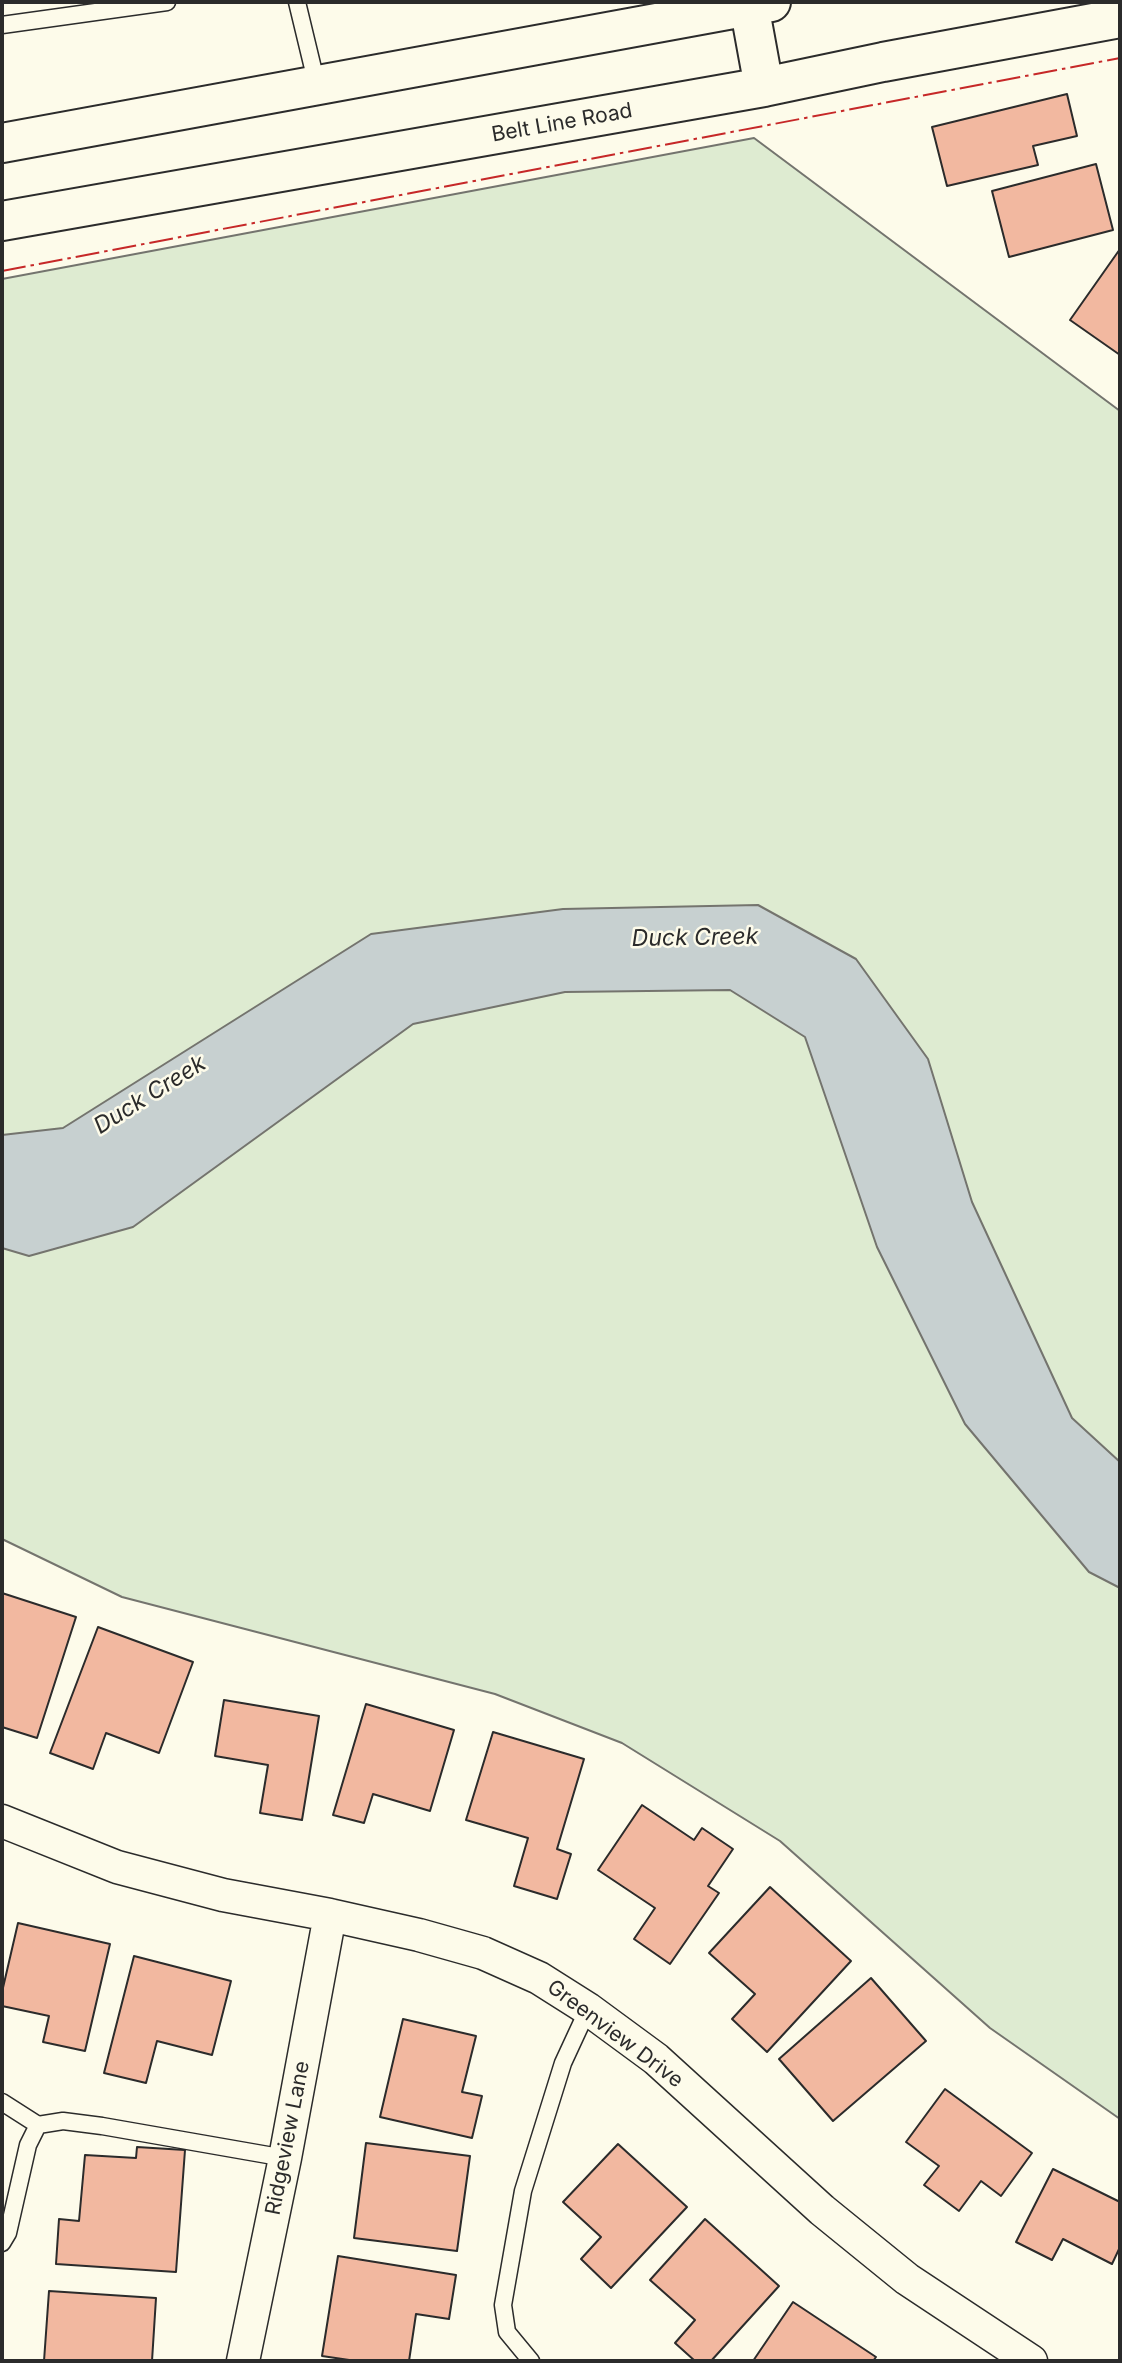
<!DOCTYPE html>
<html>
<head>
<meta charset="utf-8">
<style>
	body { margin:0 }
	#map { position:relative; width:1122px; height:2363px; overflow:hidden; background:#fdfbea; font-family:Inter,sans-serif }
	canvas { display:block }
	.frame { position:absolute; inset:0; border:4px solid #2b2b2b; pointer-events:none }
</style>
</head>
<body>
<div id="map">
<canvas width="1122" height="2363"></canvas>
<div class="frame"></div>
</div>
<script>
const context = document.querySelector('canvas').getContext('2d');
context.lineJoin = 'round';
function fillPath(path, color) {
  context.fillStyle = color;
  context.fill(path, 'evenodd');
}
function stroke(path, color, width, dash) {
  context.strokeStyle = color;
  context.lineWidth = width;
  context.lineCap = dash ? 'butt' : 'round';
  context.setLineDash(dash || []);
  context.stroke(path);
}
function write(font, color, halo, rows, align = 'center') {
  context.font = font + ' Inter,sans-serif';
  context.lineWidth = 5;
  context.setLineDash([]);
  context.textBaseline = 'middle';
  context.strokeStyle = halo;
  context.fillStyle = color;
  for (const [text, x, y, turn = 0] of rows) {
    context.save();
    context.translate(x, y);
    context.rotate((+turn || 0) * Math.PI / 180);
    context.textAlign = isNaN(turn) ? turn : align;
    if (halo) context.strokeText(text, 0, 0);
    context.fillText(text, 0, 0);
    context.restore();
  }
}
const green = new Path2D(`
	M754,138L1120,411V2119L990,2028L780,1841L622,1743L495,1694L122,1597L2,1539V279Z`);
fillPath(green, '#deebd1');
stroke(green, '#74746e', 2);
const water = new Path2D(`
	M758,905L856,959L928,1059L972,1202L1072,1418L1120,1462V1588L1089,1572L965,1424L877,1247L805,1037L730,990L565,992L413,1024L133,1227L29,1256L2,1248V1135L63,1128L371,934L563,909Z`);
fillPath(water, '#c7d0d0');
stroke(water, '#74746e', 2);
const building = new Path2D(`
	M1067,94L1077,136L1033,146L1038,165L947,186L932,127Z
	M1096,164L1113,230L1009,257L992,191Z
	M1120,249V355L1070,320Z
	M2,1593L76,1617L37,1738L2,1727Z
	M98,1627L193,1662L159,1753L106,1733L93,1769L50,1753Z
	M224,1700L319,1716L302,1820L260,1813L268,1765L215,1756Z
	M366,1704L454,1730L430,1811L373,1794L364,1823L333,1815Z
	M493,1732L584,1759L557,1849L571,1854L557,1899L514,1886L528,1838L466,1820Z
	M642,1805L694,1840L702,1828L733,1849L708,1886L719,1893L670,1964L634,1939L655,1908L598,1870Z
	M770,1887L851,1961L767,2052L732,2019L755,1994L709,1953Z
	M18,1923L110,1944L85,2051L43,2042L49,2016L2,2006V1992Z
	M134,1956L231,1981L212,2055L157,2041L146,2083L104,2073Z
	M871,1978L926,2041L833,2121L779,2059Z
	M403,2019L476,2036L462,2092L482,2096L472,2138L380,2117Z
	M945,2089L1032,2153L1001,2196L981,2181L959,2211L924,2185L939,2166L906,2142Z
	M366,2143L470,2156L457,2251L354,2238Z
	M618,2144L687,2207L611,2288L581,2259L601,2237L563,2202Z
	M137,2147L185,2150L176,2272L56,2264L59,2219L79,2221L85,2155L136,2158Z
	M1053,2169L1120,2202V2247L1112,2264L1063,2239L1052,2260L1016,2242Z
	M705,2219L779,2286L711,2361H695L675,2343L695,2320L650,2280Z
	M338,2256L456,2275L449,2319L416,2314L409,2361H356L322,2356Z
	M49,2291L156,2298L152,2361H44Z
	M793,2302L876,2357L873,2361H753Z`);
fillPath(building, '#f2b8a0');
stroke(building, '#2b2b2b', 2);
const service = new Path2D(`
	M297,2L317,85
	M2,25L167,2
	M2,2102L38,2125
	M2,2243L8,2233L28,2145L38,2125L63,2121L102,2126L285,2158
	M531,2361L507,2332L503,2305L523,2191L563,2063L588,2009`);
const minor = new Path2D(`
	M2,1821L117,1867L223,1895L330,1915L419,1935L483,1953L539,1978L588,2009L656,2059L822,2210L907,2279L1031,2361
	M243,2361L285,2158L330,1915`);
const primary = new Path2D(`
	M749,5L764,87
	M2,143L771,2
	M2,221L764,87L883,62L1120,18`);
stroke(service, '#2b2b2b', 19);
stroke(minor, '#2b2b2b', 35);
stroke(primary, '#2b2b2b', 42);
stroke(service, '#fdfbea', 16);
stroke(minor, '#fdfbea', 32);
stroke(primary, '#fdfbea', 38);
stroke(new Path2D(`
	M2,271L1120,58`), '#c62828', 2, [24, 5, 3.5, 5]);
write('21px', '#2b2b2b', '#fdfbea', [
	["Belt Line Road",562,123,-10],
	["Greenview Drive",615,2034,37],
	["Ridgeview Lane",288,2138,-79]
]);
write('italic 23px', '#2b2b2b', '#fdfbea', [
	["Duck Creek",695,938,-1],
	["Duck Creek",150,1095,-32]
]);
</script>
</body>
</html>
